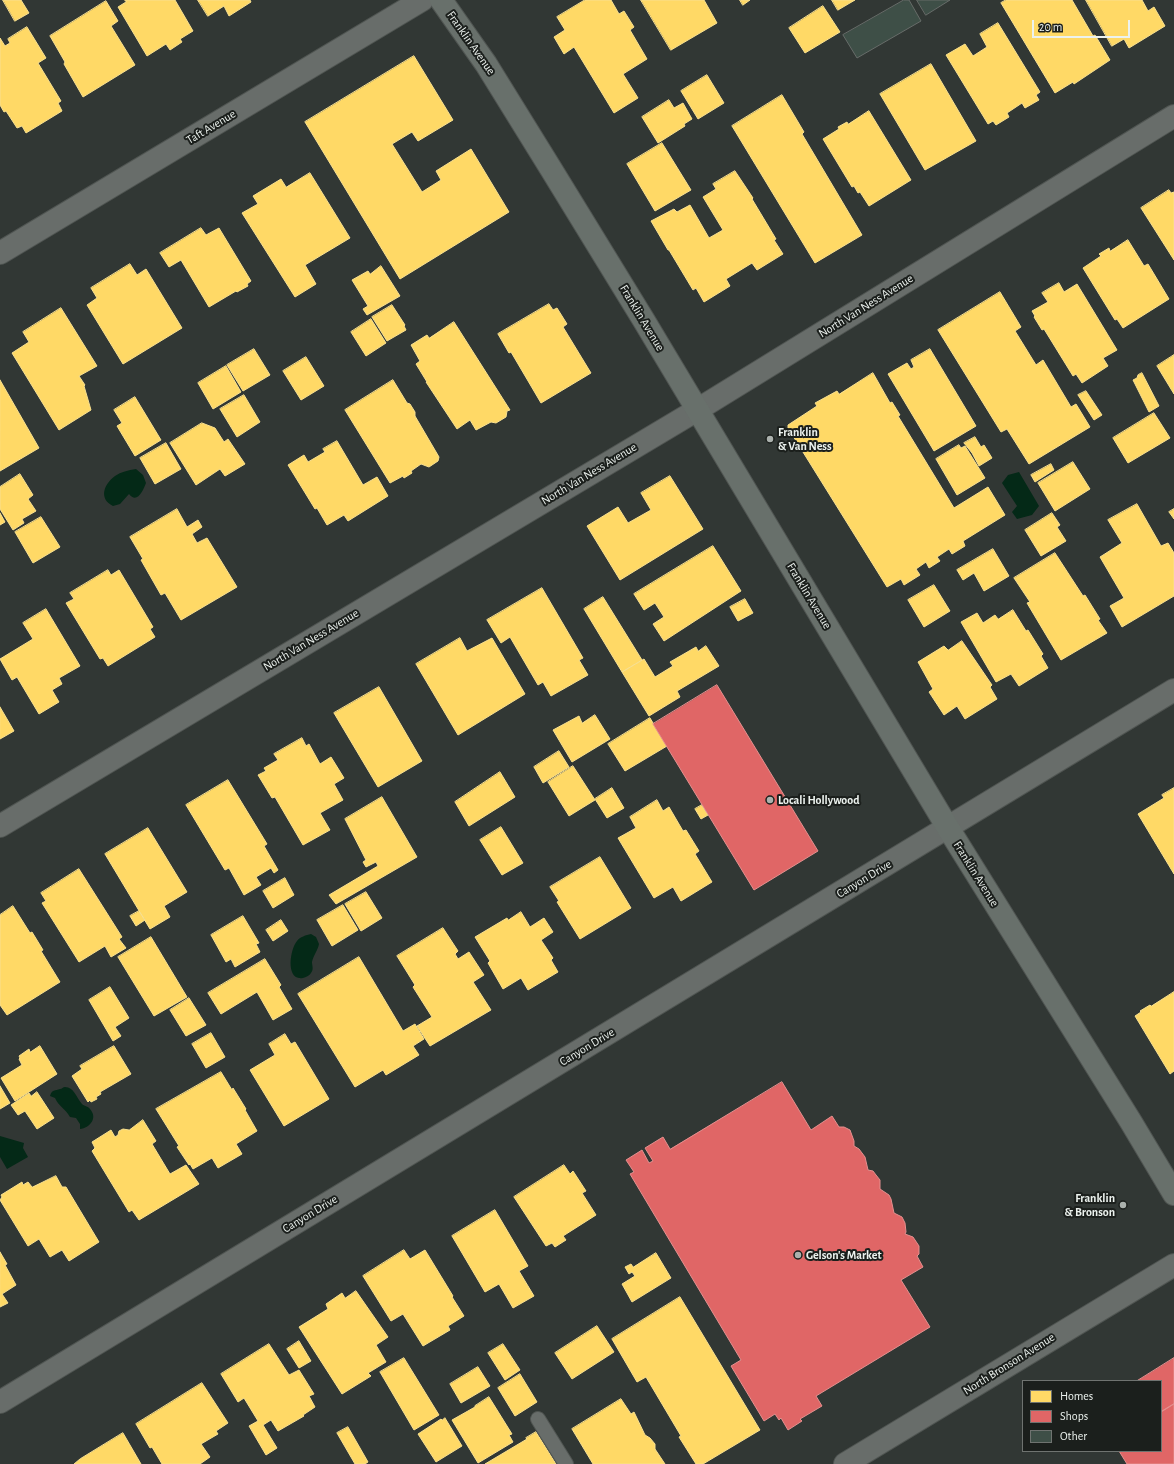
<!DOCTYPE html>
<html>
<head>
<meta charset="utf-8">
<style>
	body { margin:0 }
	#map { position:relative; width:1174px; height:1464px; overflow:hidden; background:#313734; font-family:"Alegreya Sans",sans-serif }
	canvas { display:block }
	.legend { position:absolute; left:1022px; top:1380px; width:140px; height:72px; box-sizing:border-box; background:#1b1f1c; border:1px solid #6f7370; margin:0; padding:5px 7px; list-style:none; font-size:12px; color:#ecf2ee }
	.legend li { display:flex; align-items:center; gap:8px; height:20px }
	.legend b { width:20px; border:1px solid #6f7370 }
	.scale { position:absolute; left:1032px; top:20px; width:98px; height:18px; box-sizing:border-box; border:2px solid #ecf2ee; border-top:0; padding-left:5px; font-size:12px; line-height:14px; white-space:nowrap; color:#ecf2ee; -webkit-text-stroke:3px #1b1f1c; paint-order:stroke }
</style>
</head>
<body>
<div id="map">
<canvas width="1174" height="1464"></canvas>
<ul class="legend">
<li><b style="height:11px;background:#ffd966"></b>Homes</li>
<li><b style="height:11px;background:#e06666"></b>Shops</li>
<li><b style="height:11px;background:#3e4f47"></b>Other</li>
</ul>
<div class="scale">20 m</div>
</div>
<script>
const context = document.querySelector('canvas').getContext('2d');
context.lineJoin = 'round';
function fillPath(path, color) {
  context.fillStyle = color;
  context.fill(path, 'evenodd');
}
function stroke(path, color, width, dash) {
  context.strokeStyle = color;
  context.lineWidth = width;
  context.lineCap = dash ? 'butt' : 'round';
  context.setLineDash(dash || []);
  context.stroke(path);
}
function write(font, color, halo, rows, align = 'center') {
  context.font = font + ' "Alegreya Sans",sans-serif';
  context.lineWidth = 4;
  context.setLineDash([]);
  context.textBaseline = 'middle';
  context.strokeStyle = halo;
  context.fillStyle = color;
  for (const [text, x, y, turn = 0] of rows) {
    context.save();
    context.translate(x, y);
    context.rotate((+turn || 0) * Math.PI / 180);
    context.textAlign = isNaN(turn) ? turn : align;
    if (halo) context.strokeText(text, 0, 0);
    context.fillText(text, 0, 0);
    context.restore();
  }
}
fillPath(new Path2D(`
	M136,469L143,475L146,483C143,491 137,504 129,494L120,504L113,506C99,499 103,485 115,476C121,472 128,470 136,469Z
	M1019,472L1039,506L1032,515L1017,519L1012,512L1017,506L1002,483L1008,475Z
	M311,934L316,937L319,944C318,950 313,956 312,962C312,966 314,969 311,973C309,976 306,977 303,978C285,981 290,949 297,941C300,937 306,935 311,934Z
	M65,1087C74,1087 76,1097 82,1104C84,1106 88,1106 90,1109C98,1118 90,1128 80,1129V1124L76,1118L70,1117C65,1108 59,1107 55,1098L50,1096C52,1089 55,1091 60,1089C62,1089 63,1087 65,1087Z
	M0,1136L24,1143L23,1148L28,1157L7,1169L0,1157Z`), '#042917');
const homes = new Path2D(`
	M3,0H21L29,13L15,21Z
	M125,0H175L193,31L180,39L182,42L170,50L166,44L147,56L118,7L126,2Z
	M198,0H250L251,2L229,16L224,6L208,16Z
	M585,0H611L619,14L624,11L634,27L630,30L647,59L623,74L638,98L614,113L574,47L564,54L554,37L565,30L557,17Z
	M641,0H704L717,23L671,50Z
	M740,0H750L743,5Z
	M832,0H855L838,10Z
	M1006,0H1072L1093,36L1095,35L1110,60L1074,84L1073,82L1055,93L1001,3Z
	M1086,0H1142L1148,11L1154,7L1165,26L1129,48L1124,39L1112,46Z
	M106,1L118,21L111,26L135,65L83,97L64,64L65,62L50,36Z
	M823,6L840,32L805,53L789,28Z
	M998,23L1040,92L1036,95L1039,100L1025,108L1022,103L1007,113L1009,117L996,125L993,121L988,124L946,55L965,44L973,56L987,47L980,34Z
	M27,27L46,58L38,63L61,101L58,103L62,111L26,133L22,126L17,128L6,111L4,112L0,105V38L5,46L10,43L8,39Z
	M414,56L453,120L418,141L412,132L392,144L422,192L441,180L436,171L471,149L509,212L400,279L305,122Z
	M931,64L976,141L925,170L880,94Z
	M707,75L724,103L698,119L681,91Z
	M782,95L804,132L802,134L862,235L815,263L732,126Z
	M669,100L674,108L683,103L692,119L684,124L685,126L658,143L642,117Z
	M869,111L911,180L869,206L860,192L858,193L854,186L852,187L823,139L839,129L838,127L847,122L848,124Z
	M662,143L691,190L655,211L627,164Z
	M735,171L753,198L752,199L776,239L774,240L783,254L757,270L752,263L726,279L730,286L704,302L696,288L693,290L669,250H668L651,221L674,209L677,212L690,205L709,238L723,230L703,197L716,189L713,184Z
	M310,173L350,238L305,265L316,284L295,297L242,213L258,204L253,196L281,179L286,187Z
	M1169,190L1171,193L1174,192V260L1141,208Z
	M201,228L206,235L219,228L251,281L247,284L248,286L237,292L236,291L209,307L181,260L169,267L160,253Z
	M1128,240L1144,266L1148,264L1169,299L1123,328L1117,319L1115,320L1083,268L1101,256L1099,254L1109,248L1110,251Z
	M130,264L137,275L146,269L182,328L123,364L87,305L97,298L91,288Z
	M381,266L400,296L367,315L363,309L368,306L352,280L368,271L370,274Z
	M1059,283L1064,292L1077,284L1117,350L1103,358L1108,366L1082,383L1076,374L1073,376L1044,329L1042,330L1034,317L1035,316L1032,311L1048,302L1042,293Z
	M1000,292L1021,327L1015,331L1036,365L1043,360L1071,407L1076,404L1090,427L1029,464L1007,429L1001,432L938,330Z
	M549,304L553,310L557,308L567,324L563,327L591,373L541,403L511,352L509,353L498,334Z
	M392,305L405,325L404,326L406,330L387,341L372,317Z
	M61,308L97,366L79,376L85,385L84,386L91,410L59,430L12,353L29,342L23,332Z
	M371,319L386,343L366,356L351,332Z
	M454,322L510,410L507,411L506,417L496,423L491,422L476,430L470,420L457,429L426,382H427L416,364L420,361L411,345L427,335L429,338Z
	M254,349L270,375L243,391L227,365Z
	M930,349L976,426L934,451L888,374L907,363L911,369L914,367L911,360Z
	M1174,355V394L1157,366Z
	M306,357L324,386L301,400L283,371Z
	M226,366L241,392L213,409L198,383Z
	M873,373L890,403L892,402L900,415L898,416L954,508L988,487L1005,515L963,541L965,546L952,554L949,549L937,557L940,561L929,568L926,562L916,569L920,575L904,585L901,579L887,587L788,428V425L817,406L815,403L837,391L839,394Z
	M1142,373L1159,406L1149,412L1133,380L1137,378L1138,375Z
	M0,380L39,448L0,471Z
	M393,380L407,403L410,404L415,412V416L439,457L438,461L429,467L421,464L411,471L412,473L404,478L403,476L390,483L345,410Z
	M1086,391L1102,415L1094,420L1078,395Z
	M244,395L260,422L237,437L220,409Z
	M135,397L161,440L135,456L117,426L122,423L114,410Z
	M1154,413L1170,438L1128,463L1113,438Z
	M202,423L215,428L224,442L228,439L245,464L225,476L220,469L196,485L170,443Z
	M975,437L981,447L984,445L992,458L979,466L972,453L964,443Z
	M337,441L363,485L377,477L388,496L348,521L344,515L327,525L317,508L315,509L288,465L304,455L308,462L325,452L323,449Z
	M166,443L181,469L155,484L140,458Z
	M959,445L961,448L965,446L985,478L957,495L936,459Z
	M1073,462L1090,489L1055,511L1038,483Z
	M1051,464L1054,470L1035,482L1031,475Z
	M20,474L33,495L28,499L36,511L22,519L24,523L13,530L0,509V487Z
	M670,476L703,529L620,580L587,526L618,507L628,523L651,510L641,493Z
	M1137,504L1161,546L1168,543L1174,553V596L1122,627L1110,606L1124,598L1100,557L1122,543L1108,520Z
	M177,509L187,527L198,520L202,527L192,534L197,543L207,538L237,587L181,620L165,593L161,595L141,560L143,559L130,537Z
	M1174,509V519L1169,512Z
	M0,513L5,522L0,525Z
	M1052,513L1060,525L1057,527L1066,541L1041,556L1025,530Z
	M41,517L60,547L33,563L15,532Z
	M713,546L741,591L664,641L653,624L664,617L655,603L644,610L634,594Z
	M993,549L1009,576L984,591L974,573L963,580L957,570Z
	M1055,553L1083,596L1085,595L1100,619L1098,620L1107,633L1061,660L1027,603L1030,602L1014,578Z
	M108,570L111,575L119,570L153,627L150,629L155,637L108,666L103,658L100,659L66,603L74,599L70,593Z
	M934,585L950,611L924,627L908,600Z
	M542,588L583,658L579,660L588,675L551,696L543,682L538,685L510,637L501,643L487,620Z
	M603,597L642,660L622,672L584,609Z
	M745,599L753,613L738,621L730,607Z
	M46,609L80,666L59,678L62,684L52,690L59,702L39,714L17,677L12,680L0,659L33,639L23,623Z
	M1013,610L1026,631L1028,630L1043,654L1041,656L1048,668L1019,686L1011,674L996,682L961,622L977,613L983,623L995,615L998,619Z
	M460,638L467,651L492,638L525,694L458,735L416,664Z
	M962,641L992,685L990,687L997,699L965,719L957,706L944,715L929,692L933,689L918,662L944,646L948,650Z
	M706,646L719,666L677,691L680,697L649,716L622,672L644,659L655,677L673,666L670,662L696,647L698,651Z
	M379,687L422,761L378,787L334,713Z
	M0,707L14,731L0,739Z
	M595,715L610,739L572,762L553,730L579,716L582,723Z
	M650,718L667,746L625,771L608,744Z
	M302,738L306,746L309,744L320,764L331,757L344,778L334,784L343,800L320,813L330,830L303,845L275,797L272,798L258,775L266,771L264,768L278,760L274,754Z
	M559,751L569,767L543,783L534,767Z
	M573,766L595,800L569,816L548,782Z
	M500,772L515,797L469,826L455,802Z
	M228,780L267,844L264,846L278,870L274,873L271,868L256,877L261,885L244,895L229,868L225,870L186,805Z
	M612,788L624,808L607,818L595,799Z
	M1174,788V874L1138,814L1164,798L1162,795Z
	M382,797L417,857L336,904L329,895L378,866L376,862L366,867L363,862L366,860L345,819Z
	M657,800L663,811L669,807L683,831L686,830L699,851L695,854L712,882L681,901L673,887L654,898L618,838L636,828L630,817Z
	M702,805L708,815L701,819L695,809Z
	M501,827L523,863L502,875L480,840Z
	M148,828L187,892L164,906L170,917L150,929L105,854Z
	M600,857L631,908L580,939L557,902L559,901L550,887Z
	M79,869L122,937L119,939L126,948L111,957L105,946L79,962L42,903L46,901L41,893Z
	M285,878L294,895L273,908L263,891Z
	M366,892L382,918L361,931L345,904Z
	M343,905L358,930L332,946L317,920Z
	M13,906L30,933L32,932L43,950L41,951L60,982L7,1015L0,1005V915Z
	M139,911L145,920L136,926L130,916Z
	M521,912L530,927L544,918L553,932L541,940L553,958L551,960L558,972L528,990L521,978L503,989L488,963L490,961L475,937L507,918L508,920Z
	M243,916L259,943L256,944L260,952L235,967L231,959L226,962L211,935Z
	M281,920L288,931L273,941L266,930Z
	M443,928L458,951L455,954L458,959L469,952L484,975L473,982L491,1010L430,1046L417,1026L432,1017L413,987L415,985L397,956Z
	M151,937L187,997L154,1016L118,957Z
	M359,957L403,1031L415,1024L424,1039L413,1046L419,1055L386,1075L383,1070L355,1087L298,994Z
	M265,959L281,985L279,987L292,1009L273,1020L257,992L221,1014L208,993Z
	M110,987L129,1018L115,1027L121,1036L113,1041L89,1000Z
	M1174,992V1071L1170,1074L1135,1016L1141,1012L1140,1011L1150,1005L1151,1006Z
	M189,998L206,1025L186,1036L170,1010Z
	M211,1033L225,1057L206,1068L192,1044Z
	M285,1034L291,1044L295,1042L329,1099L284,1126L250,1070L275,1055L269,1044Z
	M40,1046L57,1074L15,1101L1,1078L22,1065L19,1059L20,1058L19,1056L29,1049L30,1052Z
	M114,1046L131,1074L100,1092L101,1094L96,1097L97,1099L91,1102L90,1100L88,1102L72,1076L82,1069L80,1066Z
	M221,1072L232,1090L233,1088L246,1109L245,1110L257,1131L236,1144L242,1154L218,1168L212,1158L193,1169L190,1164L189,1165L177,1147L179,1146L156,1109Z
	M0,1086L10,1103L0,1109Z
	M37,1092L54,1118L37,1129L25,1111L18,1115L11,1105L29,1093L31,1096Z
	M143,1120L156,1141L152,1144L170,1174L186,1165L199,1184L139,1220L132,1210L129,1212L92,1151L95,1148L92,1142L111,1130L115,1137L118,1135L119,1131L123,1129L129,1130Z
	M564,1165L570,1174L573,1171L586,1191L582,1193L596,1215L563,1236L566,1240L555,1247L552,1243L546,1246L514,1197Z
	M56,1176L62,1187H66L99,1242L69,1261L62,1250L50,1257L39,1239L28,1246L0,1200L2,1197L1,1195L22,1182L23,1185L28,1182L32,1187Z
	M495,1210L528,1266L519,1271L534,1296L513,1308L499,1284L485,1292L452,1236Z
	M404,1250L410,1259L425,1250L453,1296L452,1297L464,1316L448,1326L450,1330L423,1346L403,1314L391,1321L363,1276Z
	M0,1252L7,1264L5,1265L16,1285L2,1294L8,1303L0,1307Z
	M656,1253L671,1278L632,1302L622,1284L635,1276L632,1272L629,1274L625,1267L631,1264L633,1267Z
	M356,1291L388,1337L376,1345L386,1362L368,1373L371,1376L342,1394L299,1327L328,1309L326,1304L342,1293L345,1298Z
	M680,1297L760,1430L703,1464H696L679,1437L681,1436L646,1377L637,1382L612,1339Z
	M597,1326L614,1352L572,1379L555,1353Z
	M299,1341L311,1361L299,1368L287,1349Z
	M269,1344L289,1375L299,1370L314,1394L309,1396L315,1407L303,1415L304,1416L278,1431L271,1420L263,1425L277,1448L266,1455L249,1426L258,1421L244,1398L238,1402L221,1374Z
	M503,1344L520,1370L505,1380L488,1353Z
	M404,1358L439,1415L414,1430L380,1372Z
	M478,1367L490,1386L461,1403L450,1384Z
	M520,1374L537,1402L515,1416L498,1388Z
	M202,1383L228,1423L216,1431L218,1434L201,1444L210,1457L200,1464H162L152,1447L150,1448L136,1424Z
	M489,1397L512,1434L509,1435L513,1442L478,1463L452,1420L475,1407V1406Z
	M621,1399L631,1414L634,1412L645,1435L650,1438L655,1444V1449L665,1464H593L572,1429Z
	M445,1418L462,1446L436,1462L418,1434L441,1419L442,1420Z
	M348,1427L368,1462L365,1464H355L337,1433Z
	M536,1432L556,1464H485L527,1439L526,1438Z
	M123,1433L141,1464H74L80,1459Z`);
fillPath(homes, '#ffd966');
stroke(homes, '#f9e08f', 1);
const shops = new Path2D(`
	M717,685L818,851L754,890L653,724Z
	M782,1082L811,1130L832,1116L839,1127H844L850,1130L854,1141V1146L859,1149L865,1157L868,1170L873,1171L876,1175L880,1180V1189L889,1195L891,1199L894,1213L902,1217L905,1223L906,1232L905,1234L913,1237L919,1246V1254L917,1256L923,1267L901,1280L930,1327L816,1396L822,1406L800,1419L802,1421L788,1430L781,1418L779,1420L775,1414L764,1421L731,1366L741,1360L630,1174L634,1172L626,1160L642,1150L649,1163L653,1161L645,1148L663,1137L670,1149Z
	M1174,1358V1404L1161,1412V1381H1137Z
	M1174,1404V1464H1127L1119,1451H1161V1412Z`);
fillPath(shops, '#e06666');
stroke(shops, '#e4908f', 1);
const building = new Path2D(`
	M904,0H909L921,21L857,58L843,35Z
	M917,0H950L926,15Z`);
fillPath(building, '#3e4f47');
stroke(building, '#676c69', 1);
const service = new Path2D(`
	M538,1419L566,1464`);
const minor = new Path2D(`
	M0,253L422,0
	M0,826L697,410L1174,116
	M0,1402L1174,690`);
const tertiary = new Path2D(`
	M845,1464L1174,1265`);
const secondary = new Path2D(`
	M441,0L486,64L551,169L643,319L948,828L1131,1122L1174,1194`);
stroke(service, '#505552', 16);
stroke(minor, '#505552', 24);
stroke(tertiary, '#505552', 24);
stroke(secondary, '#505552', 24);
stroke(service, '#686d6a', 14);
stroke(minor, '#686d6a', 22);
stroke(tertiary, '#686d6a', 22);
stroke(secondary, '#68706b', 22);
for (const [x, y, r, color] of [
	[770,439,4,"#abb1ad"],
	[770,800,4,"#abb1ad"],
	[1123,1205,4,"#abb1ad"],
	[798,1255,4,"#abb1ad"]
]) {
  const dot = new Path2D();
  dot.arc(x, y, r, 0, 2 * Math.PI);
  context.fillStyle = color;
  context.fill(dot);
  stroke(dot, '#1b1f1c', 1.5);
}
write('12px', '#ecf2ee', '#1b1f1c', [
	["Franklin Avenue",471,43,55],
	["Taft Avenue",211,127,-31],
	["North Van Ness Avenue",866,306,-32],
	["Franklin Avenue",642,318,59],
	["North Van Ness Avenue",589,474,-31],
	["Franklin Avenue",809,596,59],
	["North Van Ness Avenue",311,640,-31],
	["Franklin Avenue",976,874,58],
	["Canyon Drive",864,879,-31],
	["Canyon Drive",587,1047,-31],
	["Canyon Drive",310,1214,-31],
	["North Bronson Avenue",1009,1364,-32]
]);
write('bold 12px', '#ecf2ee', '#1b1f1c', [
	["Franklin",778,432],
	["& Van Ness",778,446],
	["Locali Hollywood",778,800],
	["Franklin",1115,1198,"right"],
	["& Bronson",1115,1212,"right"],
	["Gelson's Market",806,1255]
], 'left');
</script>
</body>
</html>
